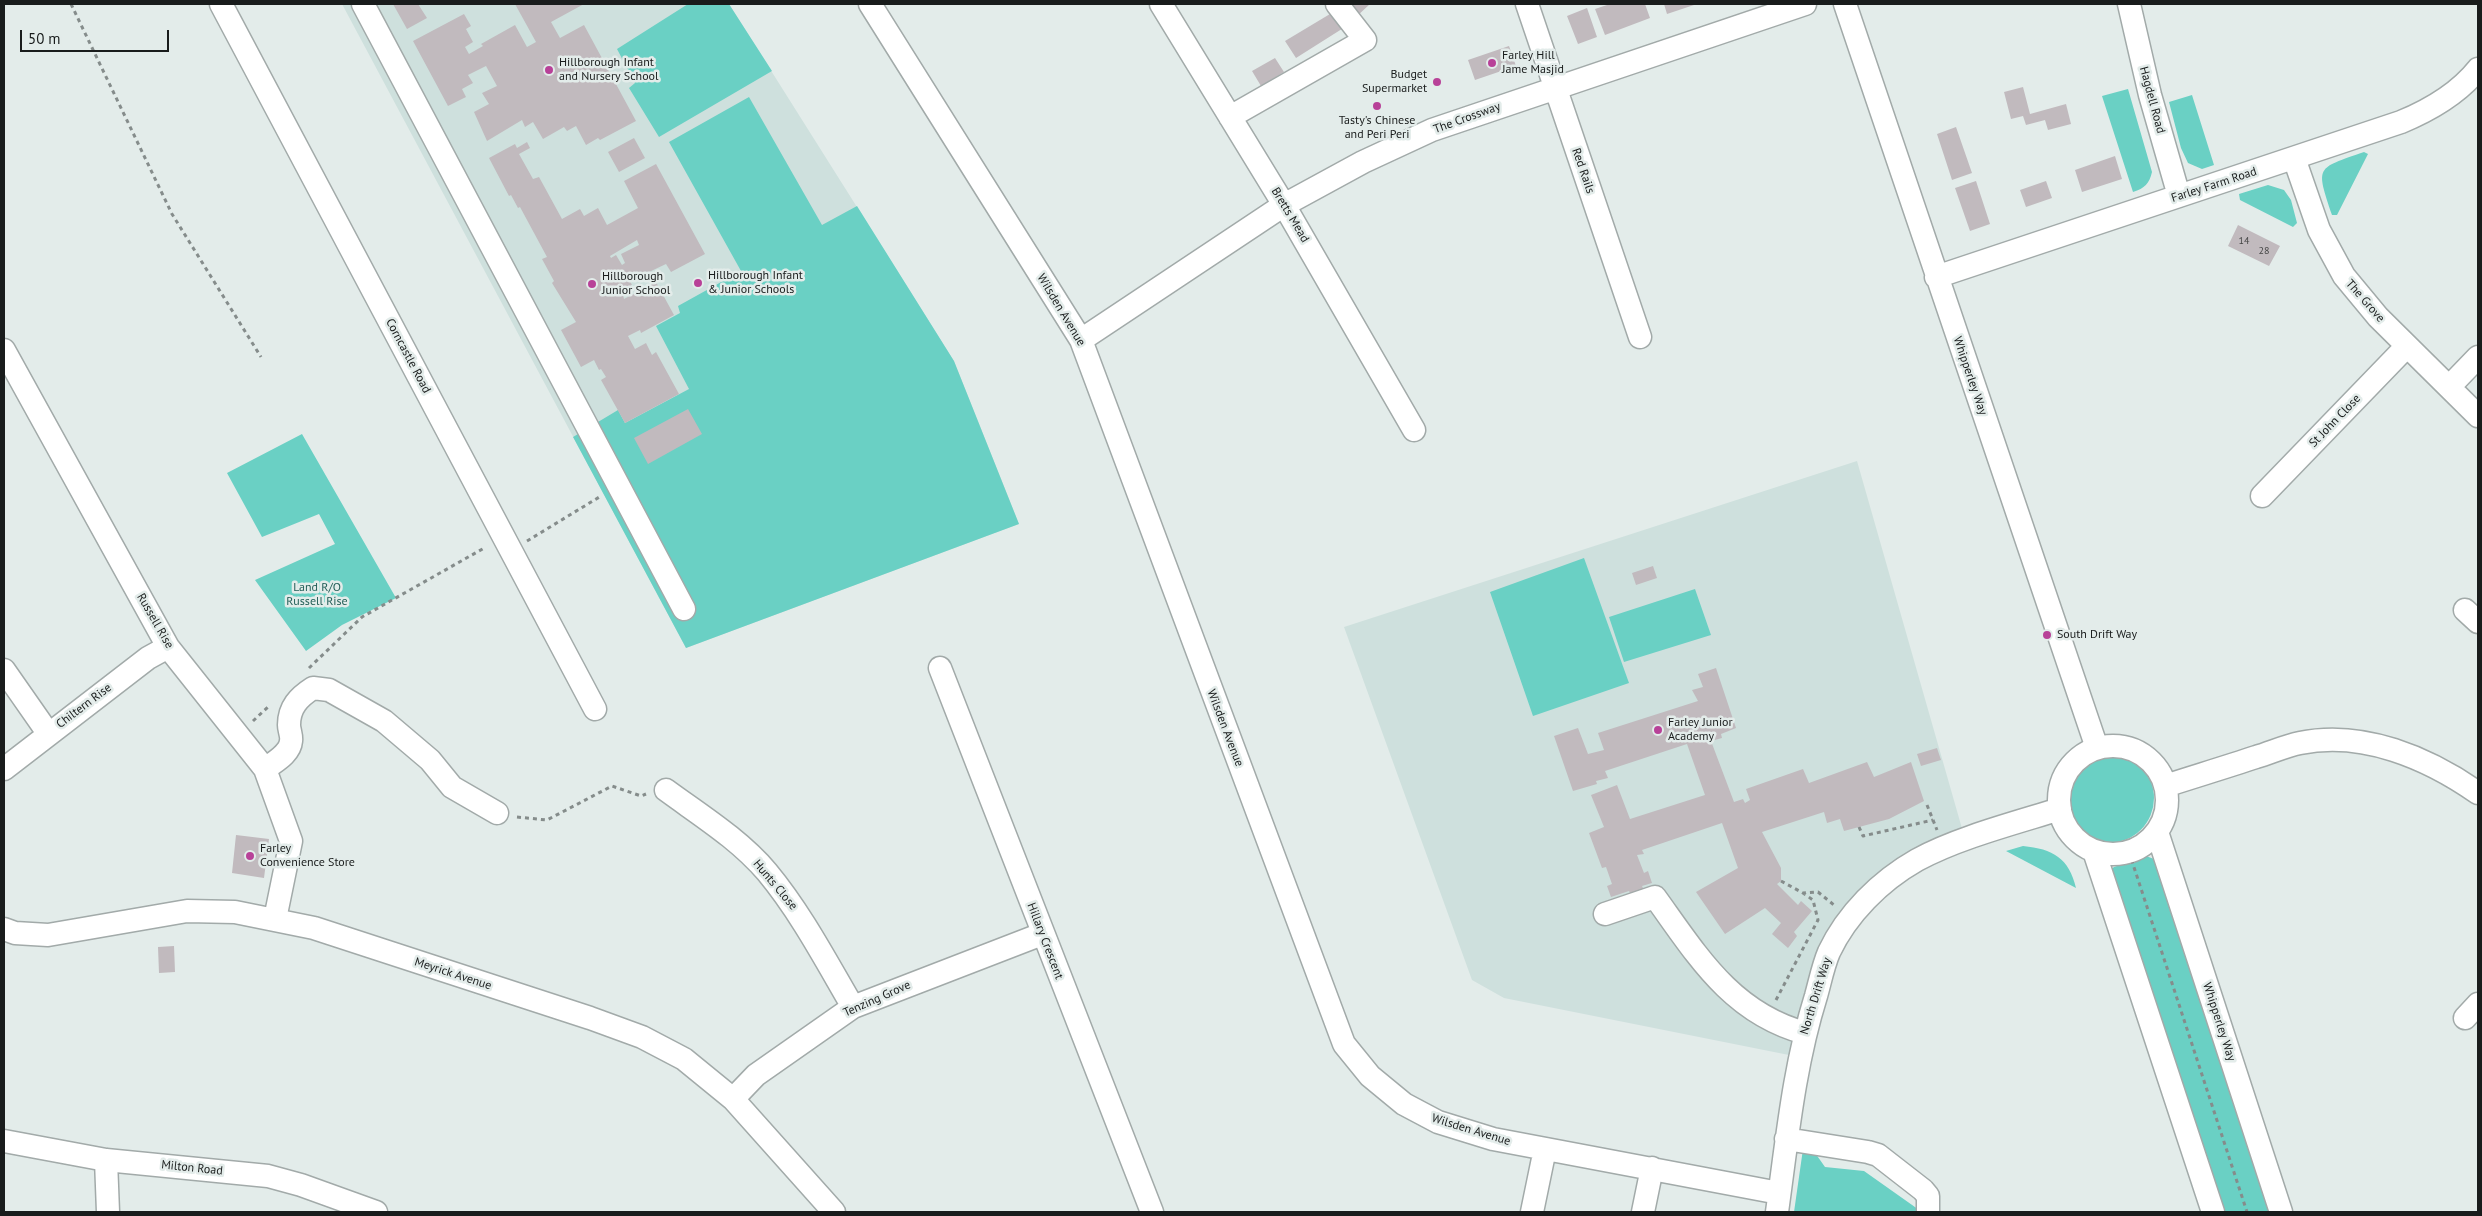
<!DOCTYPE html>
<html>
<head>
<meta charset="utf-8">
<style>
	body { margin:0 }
	#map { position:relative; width:2482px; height:1216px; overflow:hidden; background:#e3ecea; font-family:"PT Sans",sans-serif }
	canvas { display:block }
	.frame { position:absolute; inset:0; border:5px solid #191c1c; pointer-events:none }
	.scale { position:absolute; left:20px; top:30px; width:149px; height:22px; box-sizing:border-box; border:2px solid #191c1c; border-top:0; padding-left:6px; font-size:15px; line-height:18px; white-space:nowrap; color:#191c1c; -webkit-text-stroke:4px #e3ecea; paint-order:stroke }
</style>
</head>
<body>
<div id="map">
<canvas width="2482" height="1216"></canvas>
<div class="frame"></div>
<div class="scale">50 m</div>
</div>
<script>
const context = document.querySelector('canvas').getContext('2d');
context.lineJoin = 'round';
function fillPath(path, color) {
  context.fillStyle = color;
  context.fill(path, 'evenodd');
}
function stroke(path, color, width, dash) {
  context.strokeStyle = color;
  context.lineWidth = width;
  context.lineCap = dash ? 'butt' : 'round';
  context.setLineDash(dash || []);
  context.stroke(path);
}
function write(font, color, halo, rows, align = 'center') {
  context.font = font + ' "PT Sans",sans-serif';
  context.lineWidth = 5;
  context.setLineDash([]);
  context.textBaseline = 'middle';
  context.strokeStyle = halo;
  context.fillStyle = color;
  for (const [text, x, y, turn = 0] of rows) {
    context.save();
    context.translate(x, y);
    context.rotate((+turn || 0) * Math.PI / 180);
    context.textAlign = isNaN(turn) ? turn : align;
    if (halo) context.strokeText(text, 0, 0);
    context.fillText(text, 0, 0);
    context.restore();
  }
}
fillPath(new Path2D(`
	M342,4H729L954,361L1019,524L686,648Z
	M1857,461L1963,832L1908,854L1815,962L1789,1055L1504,998L1472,980L1344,627Z`), '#cee0dd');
fillPath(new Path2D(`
	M688,4H729L772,71L659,137L629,88L635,83L617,49Z
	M2128,89L2152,172C2149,184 2145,188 2133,192L2102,96Z
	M2192,95L2214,165L2202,169L2188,163L2181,148L2169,102Z
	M749,97L822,225L857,206L954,361L1019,524L686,648L573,437L618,410L625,423L689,389L656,326L680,313L678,306L741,271L669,142Z
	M2364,152L2368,154L2337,215H2332C2316,166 2315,169 2364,152Z
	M2268,185L2284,190L2291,200L2297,223L2293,227L2240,200L2239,194Z
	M302,434L396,598L342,625L306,651L255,580L335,544L319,514L262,537L227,473Z
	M1584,558L1629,683L1533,716L1490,592Z
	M1695,589L1711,635L1624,662L1609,617Z
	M2064 798a45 45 0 1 1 90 0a45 45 0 1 1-90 0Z
	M2023,846C2053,849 2069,858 2076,888L2006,851Z
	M2146,856L2154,859L2274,1212H2217L2108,872L2114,867Z
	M1803,1149L1813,1150L1825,1167L1864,1171L1922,1212H1794Z`), '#6ad0c4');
fillPath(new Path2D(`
	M393,4H418L427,18L407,29Z
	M515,4H584L551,22L560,38L584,25L636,121L600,140L598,138L586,145L576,126L567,131L564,127L543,139L533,122L525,127L522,120L487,141L474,112L489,104L482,93L497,86L486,66L468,75L473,83L462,89L466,97L448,106L413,41L464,14L471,26L466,29L473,42L465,47L469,54L483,46L481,44L515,25L527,47L536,42Z
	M1344,4H1370L1356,17Z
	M1610,4H1645L1650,18L1605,35L1595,9Z
	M1664,4H1697L1667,14Z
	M1587,8L1597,37L1578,44L1567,16Z
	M1335,11L1345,27L1296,58L1285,41Z
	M1509,46L1516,66L1475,80L1468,60Z
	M1275,58L1284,72L1261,86L1252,71Z
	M2023,87L2030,114L2066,104L2071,124L2048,130L2045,120L2026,125L2023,116L2011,119L2004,92Z
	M1956,127L1972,173L1952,180L1937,134Z
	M634,138L645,158L619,172L608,152Z
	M527,142L530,148L519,154L533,179L539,177L562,219L580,209L584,216L598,208L607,225L638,208L624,181L656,164L705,254L671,272L666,264L630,281L632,285L622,290L624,299L656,282L674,315L641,333L640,330L628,336L635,349L646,343L652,355L656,352L679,394L625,423L601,380L606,377L601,369L599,370L594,360L581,367L561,330L576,322L552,283L554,281L542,259L547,257L520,207L518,208L511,195L509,196L489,158L515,144L517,148ZM637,240L639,245L621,254L625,263L622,265L616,255L611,258L610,256Z
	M2115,156L2122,179L2082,192L2075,170Z
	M1976,181L1990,224L1970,231L1955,188Z
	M2046,181L2052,198L2026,207L2020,190Z
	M2238,225L2280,246L2269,266L2228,246Z
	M688,409L702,434L648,464L634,438Z
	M1653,566L1657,578L1636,585L1632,573Z
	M1716,668L1736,728L1721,734L1722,738L1711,741L1734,802L1743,799L1745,803L1750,800L1746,789L1803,769L1809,783L1867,762L1874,777L1911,762L1924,801L1889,819L1844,831L1840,819L1827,823L1824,812L1762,832L1781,868V881L1777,884L1798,905L1801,901L1812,911L1794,932L1797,936L1788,948L1772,934L1781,923L1765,908L1725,934L1696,892L1738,868L1722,823L1642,850L1644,854L1637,855L1644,873L1648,871L1652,883L1642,886L1644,890L1631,895L1629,891L1611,897L1607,886L1612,884L1606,867L1602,868L1589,833L1604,827L1591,795L1617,785L1630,819L1705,795L1687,744L1605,771L1608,778L1596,781L1597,784L1573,791L1554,736L1578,728L1588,754L1604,750L1598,733L1698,701L1692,690L1703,687L1698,674Z
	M1937,748L1941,760L1921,766L1917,754Z
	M236,835L269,839L264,878L232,873Z
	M174,946L175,972L159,973L158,947Z`), '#c1babe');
const minor = new Path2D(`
	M221,4L595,709
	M363,4L684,609
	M870,4L1081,340L1344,1044L1370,1076L1404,1104L1438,1122L1493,1139L1779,1193
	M1161,4L1284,205L1414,430
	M1527,4L1640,337
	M1845,4L2097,748
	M2129,4L2150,95L2179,196
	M1230,117L1365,40L1337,4
	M2294,158L2319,230L2344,276L2378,317L2478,416
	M1936,277L2401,122C2430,110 2458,94 2478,69
	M1081,340L1284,205L1363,162L1432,130L1805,4
	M4,350L168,647L265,769L291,841L275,919
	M2449,387L2478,357
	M2262,496L2407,346
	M2465,610L2478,622
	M940,668L1152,1212
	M4,670L48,733
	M2059 800a54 54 0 1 1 108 0a54 54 0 1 1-108 0Z
	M4,769L148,658L168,647
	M265,769C274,762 290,754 291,741C292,736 289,730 289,725C289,707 299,697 313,688L329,690L384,721L430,760L452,787L497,813
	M2165,786C2196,776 2226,767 2256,757C2270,753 2285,746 2300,743C2363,730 2428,758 2478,793
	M666,790C700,815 739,839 767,872C801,913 826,961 853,1007
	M2157,832L2281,1212
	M2094,851L2213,1212
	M1605,914L1655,897C1697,955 1731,1013 1805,1033
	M4,929L15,933L48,935L187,911L235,912L314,928L590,1018L642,1037L684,1059L733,1099L834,1212
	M2465,1018L2478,1004
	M733,1099L756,1075L853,1007L1042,934
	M1786,1139L1868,1152L1878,1155L1923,1190L1928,1196V1212
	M4,1141L106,1160L268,1176L301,1185L376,1212
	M106,1160L108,1212
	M1532,1212L1545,1149
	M1643,1212L1652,1168
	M1777,1212C1787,1140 1794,1066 1816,996C1820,982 1823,966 1829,952C1847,914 1880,881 1917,860C1957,838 2015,823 2060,809`);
stroke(minor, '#a2aaa9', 25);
stroke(new Path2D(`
	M71,4L172,214L261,357
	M527,541L601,496
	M309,668L362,617L486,547
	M253,721L270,705
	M1927,805L1937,830
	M517,817L547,820L612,786L641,796L646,794
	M1859,827L1863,836L1933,820
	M2129,852L2247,1212
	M1781,881L1803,893L1818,892L1834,905
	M1776,1000L1818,920L1813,900L1803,893`), '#858c8b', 3, [4, 4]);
stroke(minor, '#fff', 22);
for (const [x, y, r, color] of [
	[1492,63,5,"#b84198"],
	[549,70,5,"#b84198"],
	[1437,82,5,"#b84198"],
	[1377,106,5,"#b84198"],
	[698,283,5,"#b84198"],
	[592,284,5,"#b84198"],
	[2047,635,5,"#b84198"],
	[1658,730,5,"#b84198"],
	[250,856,5,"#b84198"]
]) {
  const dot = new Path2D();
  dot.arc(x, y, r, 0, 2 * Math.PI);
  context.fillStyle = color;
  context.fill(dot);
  stroke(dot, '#e3ecea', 2);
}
write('10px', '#434444', null, [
	["14",2244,241],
	["28",2264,251]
]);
write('12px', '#191c1c', '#e3ecea', [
	["Farley Hill",1502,56],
	["Jame Masjid",1502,70],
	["Hillborough Infant",559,63],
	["and Nursery School",559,77],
	["Budget",1427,75,"right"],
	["Supermarket",1427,89,"right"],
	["Tasty's Chinese",1377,121,"center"],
	["and Peri Peri",1377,135,"center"],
	["Hillborough Infant",708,276],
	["& Junior Schools",708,290],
	["Hillborough",602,277],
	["Junior School",602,291],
	["South Drift Way",2057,635],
	["Farley Junior",1668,723],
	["Academy",1668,737],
	["Farley",260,849],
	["Convenience Store",260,863]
], 'left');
write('12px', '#191c1c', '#e3ecea', [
	["Hagdell Road",2152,100,75],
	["The Crossway",1467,118,-20],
	["Red Rails",1583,171,71],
	["Farley Farm Road",2214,185,-18],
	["Bretts Mead",1290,215,59],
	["The Grove",2365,301,49],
	["Wilsden Avenue",1061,310,59],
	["Corncastle Road",408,356,62],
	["Whipperley Way",1970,376,71],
	["St John Close",2335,421,-46],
	["Russell Rise",155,621,60],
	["Chiltern Rise",84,706,-37],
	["Wilsden Avenue",1225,728,69],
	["Hunts Close",775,885,50],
	["Hillary Crescent",1045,941,69],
	["Meyrick Avenue",453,974,18],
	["North Drift Way",1816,996,-73],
	["Tenzing Grove",877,999,-24],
	["Whipperley Way",2219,1022,72],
	["Wilsden Avenue",1471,1130,17],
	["Milton Road",192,1168,6]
]);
write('12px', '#235f58', '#e3ecea', [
	["Land R/O",317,588],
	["Russell Rise",317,602]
]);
</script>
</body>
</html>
